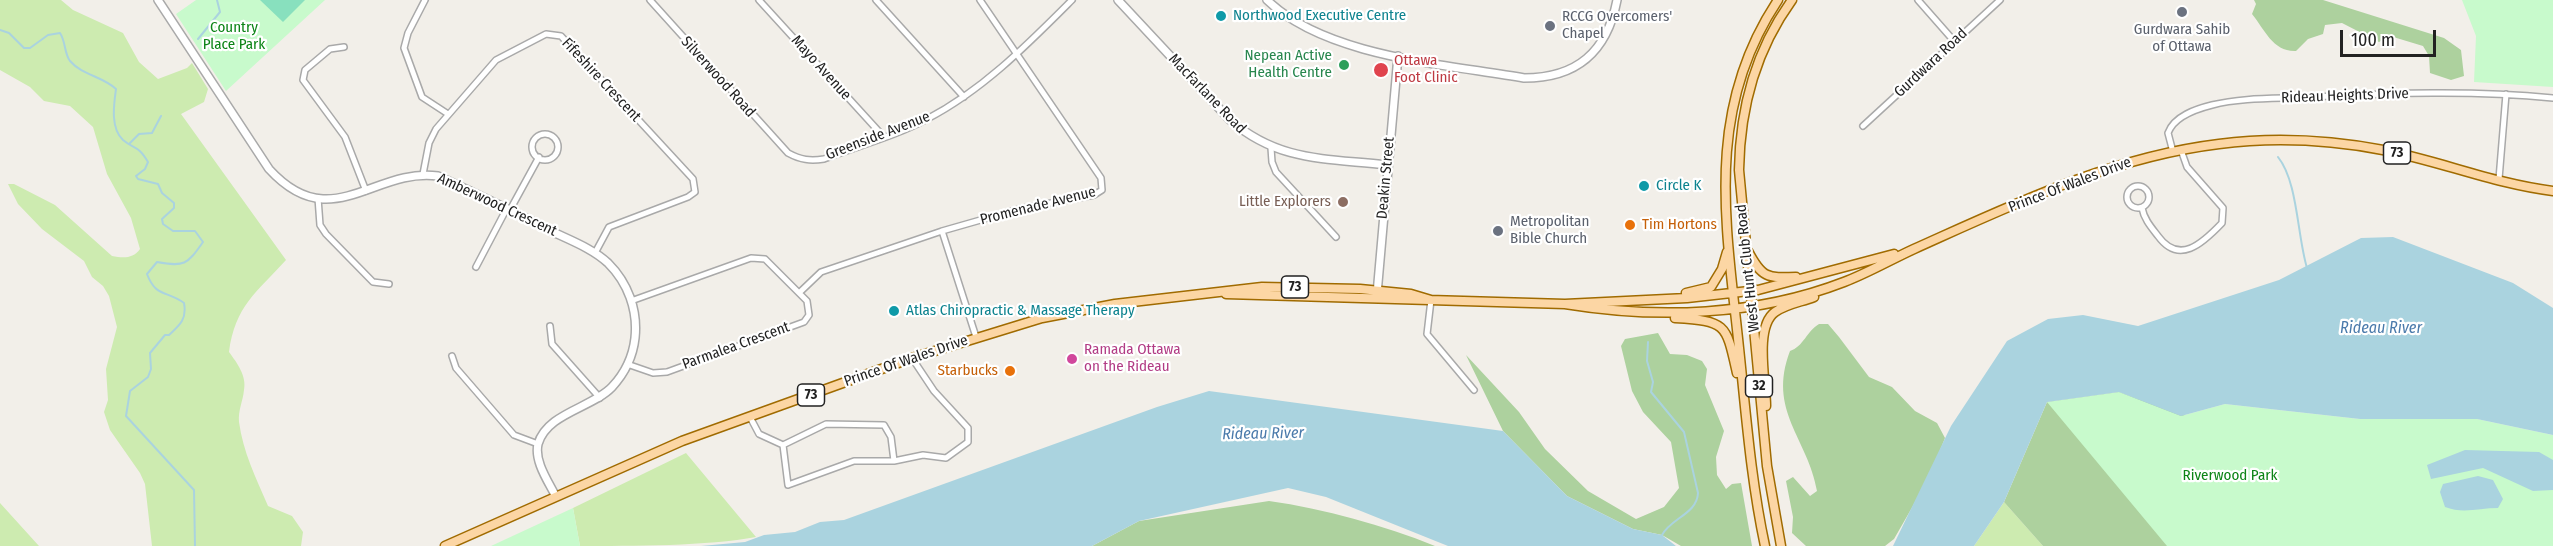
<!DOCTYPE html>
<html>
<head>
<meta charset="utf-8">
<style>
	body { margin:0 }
	#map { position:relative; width:2553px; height:546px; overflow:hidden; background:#f2efe9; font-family:"Fira Sans Condensed",sans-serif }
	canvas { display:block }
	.scale { position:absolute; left:2340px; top:30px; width:96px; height:27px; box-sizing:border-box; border:3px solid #222; border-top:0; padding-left:8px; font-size:18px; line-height:21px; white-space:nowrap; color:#222; -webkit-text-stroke:4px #fff; paint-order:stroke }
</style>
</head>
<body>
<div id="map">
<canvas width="2553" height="546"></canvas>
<div class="scale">100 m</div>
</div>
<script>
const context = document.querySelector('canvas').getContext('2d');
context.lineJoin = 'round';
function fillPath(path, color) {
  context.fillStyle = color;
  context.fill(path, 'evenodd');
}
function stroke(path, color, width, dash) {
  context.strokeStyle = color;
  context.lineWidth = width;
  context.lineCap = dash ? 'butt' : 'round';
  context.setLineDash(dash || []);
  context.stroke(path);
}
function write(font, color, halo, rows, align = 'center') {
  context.font = font + ' "Fira Sans Condensed",sans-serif';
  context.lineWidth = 4.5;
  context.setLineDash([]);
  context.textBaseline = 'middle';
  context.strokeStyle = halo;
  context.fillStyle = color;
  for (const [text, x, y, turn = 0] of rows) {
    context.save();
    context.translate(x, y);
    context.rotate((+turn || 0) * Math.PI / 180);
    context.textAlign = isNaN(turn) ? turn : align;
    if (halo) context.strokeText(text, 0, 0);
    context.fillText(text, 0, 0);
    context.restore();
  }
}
fillPath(new Path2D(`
	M0,0H61L73,10L123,33L139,62L158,79L187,68L192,63L208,89L204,102L181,114L286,260C257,292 235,306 229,352C237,363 247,376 244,390C243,401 238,410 239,422C243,452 256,478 268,506L292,516L303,532L301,546H152L145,484L140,473L110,430L104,412L108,400L106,369L117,327L109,296L103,286L92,277L84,261L42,229L18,204L8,184H14L55,205L112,256C123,258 133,259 140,249L131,218L107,174L93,127L70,106L44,101L30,87L0,70Z
	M686,453L756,537C709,546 631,546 580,546L573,508Z
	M2004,502L2043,546H1974Z
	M0,503L39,546H0Z`), '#cdebb0');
fillPath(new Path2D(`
	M2254,0H2323L2444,38L2461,50L2464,76L2451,80L2430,73L2429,56L2423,46L2390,36L2379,42L2342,23L2325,25L2323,34L2308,39L2296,51C2273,52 2265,30 2252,14L2256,4Z
	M1819,324H1828L1839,337L1869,377L1892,387L1915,411L1937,423L1945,438L1929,478L1894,539L1885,546H1806L1792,533L1793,517L1786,481L1793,477L1810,496L1817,491C1808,438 1767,411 1790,351C1803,347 1807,331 1819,324Z
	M1658,333L1670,354L1687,355L1702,361L1707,369L1705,385L1724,431L1716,457L1717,475L1726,489L1732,484L1741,483L1752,546H1681L1662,535L1633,529L1567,496L1503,431L1466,355L1519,412L1545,449L1588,491L1636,519L1664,507L1679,488L1671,442L1643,412L1632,391L1621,346L1625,339Z
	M2119,392L2553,546H2043L2004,502L2047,402Z
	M1269,501C1325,509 1383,525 1435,546H1092L1139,521Z`), '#add19e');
fillPath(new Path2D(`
	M196,0H325L226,91L176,14Z
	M2462,0H2553V87L2474,82L2476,36Z
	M2119,392L2181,416L2225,404L2360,419H2477L2553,435V546H2167L2047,402Z
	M573,508L580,546H491Z`), '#c8facc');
fillPath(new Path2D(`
	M260,0H305L283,22Z`), '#88e0be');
fillPath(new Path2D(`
	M2393,237L2513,283L2553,308V435L2477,419H2360L2225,404L2181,416L2119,392L2047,402L2004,502L1974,546H1893L1951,426L2007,341L2048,319L2083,315L2138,326L2279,280L2361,238Z
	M1209,391L1503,431L1567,496L1633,529L1662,535L1676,546H1448L1326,497L1288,488L1139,521L1092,546H701L745,542L764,535L795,532L820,522L844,520L1157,407Z
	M2465,450L2539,452L2553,460V490L2533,491L2483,468L2431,479L2427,465Z
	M2478,476L2493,480L2503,499L2498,508C2479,508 2463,514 2445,507L2440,492L2443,484Z`), '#aad3df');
stroke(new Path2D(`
	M0,30L9,33L24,48H30L48,35L60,33C66,42 64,53 70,61C82,75 104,77 116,89C114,104 110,128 123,140C135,150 138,145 148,162L145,169L136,176L138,179L158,184L162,193L174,203V208L162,219L163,224L173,231H195L203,242C187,265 184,267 157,262L147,274C156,298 167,290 184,303C187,319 180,325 169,335H165L150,353L151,369L148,377L130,391L126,416L194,490L195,546
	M198,39L220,12L217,0
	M130,143L139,134L152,133L161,116
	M2278,157C2298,182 2297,235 2307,268
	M1648,342L1647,361L1653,382L1651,392L1684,432L1698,493C1697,514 1671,518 1662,535`), '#aad3df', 2);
const minor = new Path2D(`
	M425,0L408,33L404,48L422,97L448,114
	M650,0L788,153C801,160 810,161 824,159C858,146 896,136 927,119C983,90 1028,44 1072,0
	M759,0L883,136
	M876,0L964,97
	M1918,0L1954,41
	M344,47L330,49L305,70L303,80L345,137L366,191
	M1863,126L2000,0
	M532 147a13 13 0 1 1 26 0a13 13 0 1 1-26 0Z
	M1271,148L1272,162L1276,172L1336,237
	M2173,152L2168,133C2174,116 2196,109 2212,105C2244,97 2279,99 2312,97C2393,93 2472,90 2553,98
	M423,174L429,143L436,129L496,60L546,34L561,36L693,179L695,192L688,197L609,227L595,253
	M2499,179L2506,94
	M2127 197a11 11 0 1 1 22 0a11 11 0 1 1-22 0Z
	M318,198L320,225L326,234L373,282L389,284
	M2142,208C2144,219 2151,227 2158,236C2179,265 2202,244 2222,223L2223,208L2187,167L2181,150
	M510,210L539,157
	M942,231L976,337
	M476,267L507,208
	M799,293L821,272L942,231L1019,209L1094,195L1102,190L1101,178L980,0
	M1431,300L1427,334L1474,390
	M550,326L552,344L600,398
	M452,356L456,368L514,435L538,444
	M627,364L653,373L667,372L804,322L809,315L807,301L765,259L751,258L631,301
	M750,417L759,434L783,445L826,424L884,425L891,437L894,461
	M783,445L788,485L854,461H894L923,455L946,458L968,442V428L934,391L912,358`);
const tertiary = new Path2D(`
	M158,0L269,169C331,237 374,167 438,176C477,194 515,212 553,232C572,241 593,249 608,263C628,283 638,310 635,338C633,356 625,373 612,387C592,408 547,413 538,444C534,461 548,481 555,495
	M1118,0L1230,120C1279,162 1325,158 1386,165
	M1267,0C1326,57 1445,64 1524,78C1577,78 1607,52 1617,0
	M1377,294L1398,56`);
const primary = new Path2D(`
	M1748,251C1762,278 1767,278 1796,277
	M1686,293L1711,287L1722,269L1727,252
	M1226,294L1565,304L1687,298L1758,290L1894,254
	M1565,304C1657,319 1756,316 1844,282C1868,273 1890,260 1914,249C2012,205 2111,157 2219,144C2273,137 2330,140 2383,150C2440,161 2495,184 2553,191
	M1675,318C1727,321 1726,324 1737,373
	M1766,406C1766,382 1754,327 1775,312C1786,304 1801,302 1814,297
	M445,546L682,441L912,358L1042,318L1115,304L1262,287L1360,289L1411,294L1431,300
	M1765,546C1751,481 1746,414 1739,348C1726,223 1704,111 1778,0
	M1781,546L1767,466L1739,170C1740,108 1755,51 1792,0`);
stroke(minor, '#a9a9a9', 8);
stroke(tertiary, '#a9a9a9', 10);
stroke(primary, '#a06b00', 11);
stroke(minor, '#fff', 5);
stroke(tertiary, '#fff', 7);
stroke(primary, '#fcd6a4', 8);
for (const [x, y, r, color] of [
	[2182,12,6,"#6b7280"],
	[1221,16,6,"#0f9aa8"],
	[1550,26,6,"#6b7280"],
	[1344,65,6,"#2e9e5b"],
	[1381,70,8,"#e0444e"],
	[1644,186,6,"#0f9aa8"],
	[1343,202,6,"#8d6e63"],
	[1630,225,6,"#e8710a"],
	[1498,231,6,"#6b7280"],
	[894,311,6,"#0f9aa8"],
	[1072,359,6,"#d1479c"],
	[1010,371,6,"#e8710a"]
]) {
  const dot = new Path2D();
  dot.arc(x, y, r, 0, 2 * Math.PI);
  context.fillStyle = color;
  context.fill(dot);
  stroke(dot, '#fff', 2);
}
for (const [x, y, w] of [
	[2397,153,27],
	[1295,287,27],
	[1759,386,27],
	[811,395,27]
]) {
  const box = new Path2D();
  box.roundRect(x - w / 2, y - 11, w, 22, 4.5);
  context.fillStyle = '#fff';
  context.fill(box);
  stroke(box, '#222', 1.5);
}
write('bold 14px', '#222', null, [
	["73",2397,153],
	["73",1295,287],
	["32",1759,386],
	["73",811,395]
]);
write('15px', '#0d838f', '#fff', [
	["Northwood Executive Centre",1233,16],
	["Circle K",1656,186],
	["Atlas Chiropractic & Massage Therapy",906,311]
], 'left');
write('15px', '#5b616d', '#fff', [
	["RCCG Overcomers'",1562,17],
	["Chapel",1562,34],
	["Gurdwara Sahib",2182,30,"center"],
	["of Ottawa",2182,47,"center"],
	["Metropolitan",1510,222],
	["Bible Church",1510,239]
], 'left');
write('15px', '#0c8416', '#fff', [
	["Country",234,28],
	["Place Park",234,45],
	["Riverwood Park",2230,476]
]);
write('15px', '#27864d', '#fff', [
	["Nepean Active",1332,56],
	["Health Centre",1332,73]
], 'right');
write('15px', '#be3a42', '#fff', [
	["Ottawa",1394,61],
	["Foot Clinic",1394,78]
], 'left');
write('15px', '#222', '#fff', [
	["Gurdwara Road",1931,63,-43],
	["Mayo Avenue",821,68,48],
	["Silverwood Road",718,77,48],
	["Fifeshire Crescent",601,80,47],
	["MacFarlane Road",1207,94,46],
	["Rideau Heights Drive",2345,96,-2],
	["Greenside Avenue",878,136,-21],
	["Deakin Street",1386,178,-85],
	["Prince Of Wales Drive",2070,185,-21],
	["Amberwood Crescent",497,205,25],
	["Promenade Avenue",1038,206,-14],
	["West Hunt Club Road",1748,268,-96],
	["Parmalea Crescent",736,346,-20],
	["Prince Of Wales Drive",906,361,-19]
]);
write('15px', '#785e54', '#fff', [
	["Little Explorers",1331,202]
], 'right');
write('15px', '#c56008', '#fff', [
	["Tim Hortons",1642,225],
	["Starbucks",998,371,"right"]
], 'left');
write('15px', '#b23c85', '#fff', [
	["Ramada Ottawa",1084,350],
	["on the Rideau",1084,367]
], 'left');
write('italic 16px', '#4a7aab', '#fff', [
	["Rideau River",2381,329],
	["Rideau River",1263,434,-1]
]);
</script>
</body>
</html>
